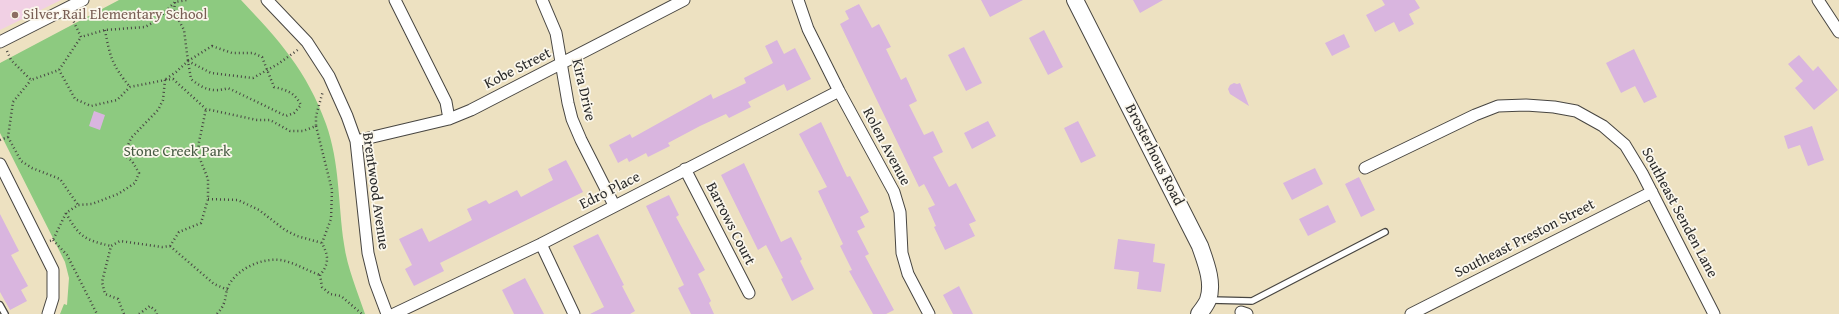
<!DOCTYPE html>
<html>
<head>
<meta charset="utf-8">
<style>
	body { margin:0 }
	canvas { display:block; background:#ede1c1 }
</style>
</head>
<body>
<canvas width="1839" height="314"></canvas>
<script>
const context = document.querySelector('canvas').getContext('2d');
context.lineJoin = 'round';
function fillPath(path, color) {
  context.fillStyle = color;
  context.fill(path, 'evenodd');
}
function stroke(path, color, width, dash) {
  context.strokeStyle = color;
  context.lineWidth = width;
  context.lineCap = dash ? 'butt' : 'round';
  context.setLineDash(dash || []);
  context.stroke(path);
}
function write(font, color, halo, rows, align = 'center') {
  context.font = font + ' "Gentium Book Plus",serif';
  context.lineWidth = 3.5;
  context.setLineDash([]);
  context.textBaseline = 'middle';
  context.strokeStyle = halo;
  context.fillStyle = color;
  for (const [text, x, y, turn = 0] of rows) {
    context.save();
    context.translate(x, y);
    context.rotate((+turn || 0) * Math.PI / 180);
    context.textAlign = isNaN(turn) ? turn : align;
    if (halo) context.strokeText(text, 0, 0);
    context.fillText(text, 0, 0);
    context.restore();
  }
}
fillPath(new Path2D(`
	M0,0H61L0,30Z`), '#f1d0e4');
fillPath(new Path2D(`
	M119,0H241C279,40 307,71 326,124C340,163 338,204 344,244C347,267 358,293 365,314H60L64,304L67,305L69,278L65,262L0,133V63Z`), '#8dca80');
fillPath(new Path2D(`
	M981,0H1023L990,17Z
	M1133,0H1163L1140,13Z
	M1382,0H1415L1420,8L1409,14L1414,24L1399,32L1394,22L1375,32L1366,15L1385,5Z
	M859,4L872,28L879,24L891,47L886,49L901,80L906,77L917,101L909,105L924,135L933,131L943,152L933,157L949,187L956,183L976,221L969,224L975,236L945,250L934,227L936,226L928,208L935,205L924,184L919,187L840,24L849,19L845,11Z
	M1044,30L1063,67L1048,75L1029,38Z
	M1344,34L1350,47L1332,56L1325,43Z
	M777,40L784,54L795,48L811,79L787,91L784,84L748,102L751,107L729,118L726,114L700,126L668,143L670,146L648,157L646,153L629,162L627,158L618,163L609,145L630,134L632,138L711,94L713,99L746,83L744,78L773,63L765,46Z
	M964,47L982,83L966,91L948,55Z
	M1634,49L1657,97L1644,103L1635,86L1621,93L1606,63Z
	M1799,55L1813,71L1818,66L1838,90L1814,110L1795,88L1803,81L1788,64Z
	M1234,83L1237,84L1240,83L1249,106L1230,94L1228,89L1230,85Z
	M94,111L105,115L100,130L89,126Z
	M988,121L996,136L972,149L964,133Z
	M1078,121L1096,156L1081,163L1064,128Z
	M821,122L847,177L850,176L869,212L860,217L865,227L857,231L869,254L865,256L894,310L886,314H873L849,271L852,270L840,246L843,244L818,191L827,187L799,134Z
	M1812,126L1824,160L1808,166L1800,145L1788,149L1784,136Z
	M566,160L583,192L440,263L444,271L414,286L405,269L412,265L399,239L422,228L429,242L472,220L467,209L486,200L489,204L517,190L521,197L553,180L548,169Z
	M744,163L781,242L791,237L802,259L800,261L814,289L792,301L781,279L783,278L766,245L758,250L721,175Z
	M1315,168L1323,184L1292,200L1283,183Z
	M1359,177L1375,210L1361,217L1345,184Z
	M669,195L679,215L676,217L705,270L698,274L711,301L709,303L714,314H691L678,288L684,285L646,206Z
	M1328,205L1336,222L1308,236L1299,219Z
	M0,214L19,251L11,255L28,286L21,290L27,301L10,310L0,292Z
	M598,234L624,285L622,286L635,311L630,314H590L604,307L573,246Z
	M1118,239L1155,244L1153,262L1165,264L1161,292L1137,289L1139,272L1114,269Z
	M525,278L544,314H514L502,290Z
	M959,286L973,314H953L943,295Z`), '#d9b5df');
const lane = new Path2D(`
	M1210,300L1252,301L1385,232
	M0,305L5,314`);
const street = new Path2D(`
	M267,0L307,42L329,76L347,116L356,141L368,253L375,282L387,314
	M395,0L446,102L449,119
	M542,0L556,33L568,103L572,119L581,140L614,205
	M798,0L808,29L839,91L894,192L900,212L902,253L908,274L929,314
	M1818,0L1839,32
	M0,42L83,0
	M356,141L449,119L471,110L684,0
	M0,164L53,270V298L48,314
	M1365,168L1475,115L1498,106L1526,105L1554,107L1576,111L1603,126L1625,145L1642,173L1714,314
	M685,169L749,293
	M541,244L574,314
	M1241,312L1247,314
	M394,314L541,244L839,91
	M1411,314L1652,192`);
const secondary = new Path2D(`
	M1075,0L1200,246C1206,263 1214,283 1208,300C1206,305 1202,310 1199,314`);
stroke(lane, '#484642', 8);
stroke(street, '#484642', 13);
stroke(secondary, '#484642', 18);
stroke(new Path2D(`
	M175,2L174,11L184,30L188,61
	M72,18L81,37L105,30L145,27L156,21L175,2L187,0
	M105,30C110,57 112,65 130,87
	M212,46L232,53H253L262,57L274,87C287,90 295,93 301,105L294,113L286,116L228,88C213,93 203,89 191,79L188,61Z
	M7,51L11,60L31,80L59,70L81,37
	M188,61L211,73L253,78L278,64L299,49
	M166,79L176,72L188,61
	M165,80L173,79L206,109L257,120H270L290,131H303L316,126V116L323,91
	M316,126L332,190L331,219L322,243
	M8,137L21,161L32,168L60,179L78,205
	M0,140L8,137L13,102L31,80
	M208,199L238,200L259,210L285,230L297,236L322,243C328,255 330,263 320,275L322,287L330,294L341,296L362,314
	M66,213C79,237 85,240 111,246
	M53,240L67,255L97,314
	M50,241L53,240L66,213L78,205L92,204L118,194L135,183L139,173L132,161L124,155L131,138L158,110L163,100L165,80L130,87L117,100L91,106L75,99L59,70
	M170,246L214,284L228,290
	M124,314L118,299L105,294L102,282L111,246L120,241L162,247L170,246L179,232L201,223L208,199V179L198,154L199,142L206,109
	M139,314L150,306L156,311L157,314
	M217,314C229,301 223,294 230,283C240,267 266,256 285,261C297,264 308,271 320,275`), '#484642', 2.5, [1, 3]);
stroke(lane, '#fff', 5.5);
stroke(street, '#fff', 11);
stroke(secondary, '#fff', 16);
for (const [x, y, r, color] of [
	[15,15,4,"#8d6e63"]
]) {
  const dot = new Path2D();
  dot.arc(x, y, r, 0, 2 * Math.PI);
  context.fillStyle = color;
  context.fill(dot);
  stroke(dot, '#fbf7ec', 1.5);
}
write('15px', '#785e54', '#fbf7ec', [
	["Silver Rail Elementary School",23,15]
], 'left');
write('15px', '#2b2b2b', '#fbf7ec', [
	["Kobe Street",518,69,-27],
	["Kira Drive",583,90,77],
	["Rolen Avenue",886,147,62],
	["Brosterhous Road",1154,155,63],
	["Brentwood Avenue",375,191,82],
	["Edro Place",610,191,-27],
	["Southeast Senden Lane",1679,213,62],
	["Barrows Court",730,224,63],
	["Southeast Preston Street",1525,239,-27]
]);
write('15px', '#485b44', '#fbf7ec', [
	["Stone Creek Park",177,152]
]);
</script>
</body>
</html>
